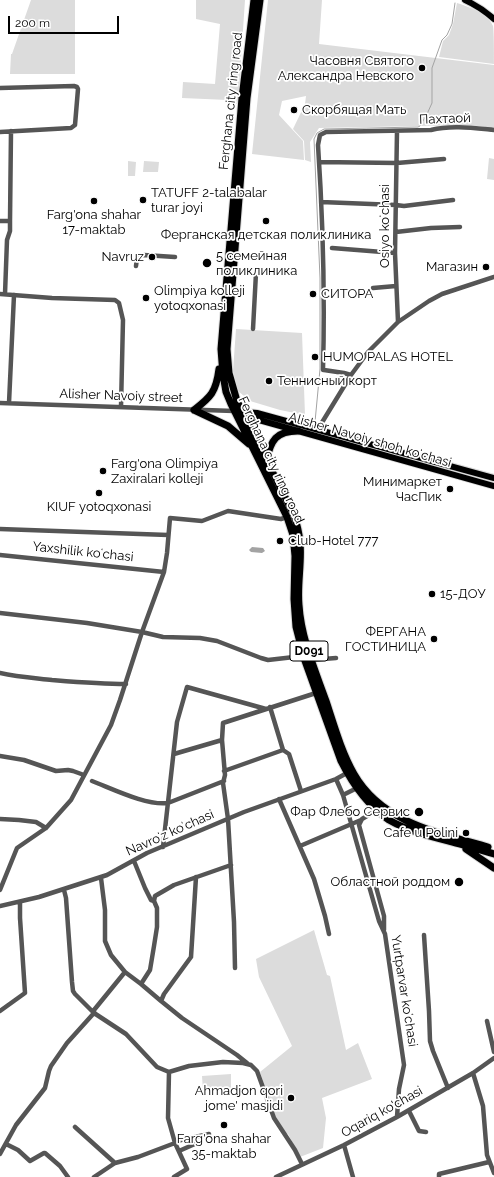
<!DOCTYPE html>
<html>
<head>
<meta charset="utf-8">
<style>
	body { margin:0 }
	#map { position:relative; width:494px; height:1177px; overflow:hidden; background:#fff; font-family:Raleway,sans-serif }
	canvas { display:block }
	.scale { position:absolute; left:8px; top:16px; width:111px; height:18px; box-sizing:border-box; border:2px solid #000; border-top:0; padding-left:5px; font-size:12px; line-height:14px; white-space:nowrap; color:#000; -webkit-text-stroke:3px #fff; paint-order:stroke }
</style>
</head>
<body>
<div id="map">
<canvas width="494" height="1177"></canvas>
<div class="scale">200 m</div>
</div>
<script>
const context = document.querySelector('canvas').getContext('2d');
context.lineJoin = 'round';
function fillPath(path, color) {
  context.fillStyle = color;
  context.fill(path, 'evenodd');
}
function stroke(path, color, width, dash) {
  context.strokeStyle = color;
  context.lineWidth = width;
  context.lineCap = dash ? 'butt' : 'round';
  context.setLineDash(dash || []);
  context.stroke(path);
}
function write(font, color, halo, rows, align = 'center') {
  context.font = font + ' Raleway,sans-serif';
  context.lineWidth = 3.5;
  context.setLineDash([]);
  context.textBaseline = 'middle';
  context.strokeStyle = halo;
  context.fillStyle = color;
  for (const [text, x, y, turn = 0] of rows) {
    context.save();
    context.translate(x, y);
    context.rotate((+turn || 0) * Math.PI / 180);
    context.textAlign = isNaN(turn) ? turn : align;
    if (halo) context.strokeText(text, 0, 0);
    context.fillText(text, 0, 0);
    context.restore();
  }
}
fillPath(new Path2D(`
	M31,0H75V74H10L11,54H12Z
	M196,0H245L238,104H232L228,100L182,98L183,82L215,84L220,24L196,19Z
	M268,0H322L319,44L494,65V128L469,125L319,128L310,142L311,162L305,160L304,141L293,129L305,104L306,96L282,101L279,115L303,141L304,160L252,154Z
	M457,3C469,7 488,13 493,26C494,31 494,57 494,64L439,57L443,41L449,35L453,24Z
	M489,158L494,159V180L487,179Z
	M128,161L136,162L135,176H128Z
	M144,161L159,162L158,172H143Z
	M236,329L302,333L305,415L280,410L250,401L238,391L233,371Z
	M314,930L327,975L330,976L346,1050L358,1043L372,1079L322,1098L326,1118L323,1148L300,1157L288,1134H286L273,1112L260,1072L292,1046L259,977L256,959Z
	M231,1074V1090L203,1091L202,1076Z`), '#dcdcdc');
fillPath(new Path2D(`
	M252,547L263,548L265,551L262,553L251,552L249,550Z`), '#a3a3a3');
stroke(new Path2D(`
	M315,422L320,369V278L314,139L317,133L324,129L418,127L420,126L427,114L432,103V68L442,40L447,35L452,24L455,3`), '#a3a3a3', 1);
const major = new Path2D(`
	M465,0C476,5 485,11 494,19
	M242,412L259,420L494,486
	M245,412L257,413L494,478`);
const highway = new Path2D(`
	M254,0L242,98L221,349L223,375L226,392L231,404L287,517L293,535L295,556L294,599L296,627L304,658L341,761C352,783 368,806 389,820C410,832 433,837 456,843C468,846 481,850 494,854
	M260,0L247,98L227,349L229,373L237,401L294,515C297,524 299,532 300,542C302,563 297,584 299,605C301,638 315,670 326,701C334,725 341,751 354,774C382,823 439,833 488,847
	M194,410L228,426L249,444
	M194,410C211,397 216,392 219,369
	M266,461C271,440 276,431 298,431
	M466,849L494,868`);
stroke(major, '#dbdbdb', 8);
stroke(highway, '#dbdbdb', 9);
stroke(new Path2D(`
	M0,88L74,86L77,87L78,89L75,125L71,128L0,132
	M397,131L395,253L398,322
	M319,162L397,163L444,159
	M321,202L396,205L404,206L453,200
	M0,221H10
	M396,232L431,228L460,227
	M332,248L395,253
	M136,266L137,258L144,255L175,257
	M373,288L396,286
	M0,294L52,298L115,300L119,303L123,320L121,407
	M5,294L7,240L10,231V221L11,131
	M253,329L256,273
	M323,370C325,295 323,220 318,145L320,135L326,132L431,130C451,125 473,128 494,130
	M324,370L344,373L351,375
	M0,403L234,411
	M9,403L14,295
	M318,429L351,375L368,352L398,322L429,301L442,294L494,277
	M0,529L168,535
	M0,555L164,572
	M0,613L87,623L142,632L163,637L200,638L217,641L261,658L268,660L303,656
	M311,660L336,658
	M0,673C17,677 34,678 52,680C77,682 101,684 126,684
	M270,707L283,750L289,754L301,791
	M174,754L222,740
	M0,756L24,760L56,771L68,770L73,771L84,775
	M224,771L283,750
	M336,779L343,795L379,921L385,934L404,1065L399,1089L397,1117
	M92,781C113,789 147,806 168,803L224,781
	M343,795L357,788
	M279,799L314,879L325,916L329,934
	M377,810L362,819L359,825L384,916V930
	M0,819L19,820L36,822L46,828
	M300,846L361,820
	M163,847L177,722L187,687L266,709
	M134,861L145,888L151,900L154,901
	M101,878L105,910V941L111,955L125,972
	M0,890L17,848L46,828L71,800L111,725L120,700L142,632L164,572L167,553L170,518L202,521L228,511L281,519L287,517
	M64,890L66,898L72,982L73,991L75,994L94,1013L126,1034L157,1067L169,1072L189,1066L223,1062L243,1063L251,1065L257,1071L274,1118L295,1150L302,1164
	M0,906L39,897L107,875L147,853L244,812L336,779L347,773
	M424,935L429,1011L430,1041L433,1051L448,1088
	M235,968L234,922L228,819L223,783L225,775L222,740L223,723L316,693
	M141,984L161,1001L164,994L191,957L196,877
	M161,1001L182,1018L237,1055L247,1063
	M0,1011L25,993L20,918V902
	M487,1021L494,1052
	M473,1073L483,1106L487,1155L494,1173
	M409,1111L419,1131L426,1132
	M75,1127L115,1163
	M6,1144L18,1150L30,1161L44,1153H45L60,1166L68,1177
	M344,1145L353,1177
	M179,1151L197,1143
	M0,1154L16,1125L45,1088L49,1071L51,1066L67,1043L94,1013V1010L125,972L141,984L150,970L154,946L157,927V908L154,901L155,896L174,885L231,865
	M94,1177L115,1163L138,1157L175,1143L168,1118L169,1072
	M174,1177L187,1169L175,1143L181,1140L209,1134
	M276,1177L344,1145L397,1117L473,1073L494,1058
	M439,1177V1174L489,1162`), '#555', 4.5);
stroke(major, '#000', 6);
stroke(highway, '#000', 7);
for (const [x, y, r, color] of [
	[422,68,4,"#000"],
	[294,110,4,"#000"],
	[143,200,4,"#000"],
	[94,201,4,"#000"],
	[266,221,4,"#000"],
	[152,257,4,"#000"],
	[207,263,5,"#000"],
	[486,267,4,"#000"],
	[313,294,4,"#000"],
	[146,298,4,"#000"],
	[315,357,4,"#000"],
	[269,381,4,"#000"],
	[103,471,4,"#000"],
	[450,489,4,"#000"],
	[99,493,4,"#000"],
	[280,541,4,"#000"],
	[432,594,4,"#000"],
	[434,639,4,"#000"],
	[419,812,5,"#000"],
	[466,833,4,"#000"],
	[459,882,5,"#000"],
	[291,1098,4,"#000"],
	[224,1125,4,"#000"]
]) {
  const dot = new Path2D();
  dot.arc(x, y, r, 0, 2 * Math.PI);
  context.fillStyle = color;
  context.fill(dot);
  stroke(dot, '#fff', 1.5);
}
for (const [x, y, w] of [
	[309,651,38]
]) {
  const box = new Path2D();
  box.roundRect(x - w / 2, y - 10, w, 20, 3);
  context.fillStyle = '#fff';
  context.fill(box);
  stroke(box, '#000', 1);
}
write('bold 12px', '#000', null, [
	["D091",309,651]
]);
write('13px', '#000', '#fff', [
	["Часовня Святого",414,61,"right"],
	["Александра Невского",414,76,"right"],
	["Скорбящая Мать",302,110],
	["TATUFF 2-talabalar",151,193],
	["turar joyi",151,208],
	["Farg'ona shahar",94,215,"center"],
	["17-maktab",94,230,"center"],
	["Ферганская детская поликлиника",266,235,"center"],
	["5 семейная",216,256],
	["поликлиника",216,271],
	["Navruz",144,257,"right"],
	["Магазин",478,267,"right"],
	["Olimpiya kolleji",154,291],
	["yotoqxonasi",154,306],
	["СИТОРА",321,294],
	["HUMO PALAS HOTEL",323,357],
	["Теннисный корт",277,381],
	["Farg'ona Olimpiya",111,464],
	["Zaxiralari kolleji",111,479],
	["Минимаркет",442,482,"right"],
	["ЧасПик",442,497,"right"],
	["KIUF yotoqxonasi",99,507,"center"],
	["Club-Hotel 777",288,541],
	["15-ДОУ",440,594],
	["ФЕРГАНА",426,632,"right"],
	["ГОСТИНИЦА",426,647,"right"],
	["Фар Флебо Сервис",410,812,"right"],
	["Cafe u Polini",458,833,"right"],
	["Областной роддом",450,882,"right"],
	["Ahmadjon qori",283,1091,"right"],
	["jome' masjidi",283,1106,"right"],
	["Farg'ona shahar",224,1139,"center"],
	["35-maktab",224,1154,"center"]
], 'left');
write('13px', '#000', '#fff', [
	["Ferghana city ring road",231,101,-84],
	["Пахтаой",445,119,-2],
	["Osiyo koʻchasi",385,226,-90],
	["Alisher Navoiy street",121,396,2],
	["Alisher Navoiy shoh koʻchasi",370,440,16],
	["Ferghana city ring road",271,460,65],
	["Yaxshilik koʻchasi",83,552,6],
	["Navroʻz koʻchasi",170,833,-24],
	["Yurtparvar koʻchasi",404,991,81],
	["Oqariq ko'chasi",382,1112,-29]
]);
</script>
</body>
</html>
